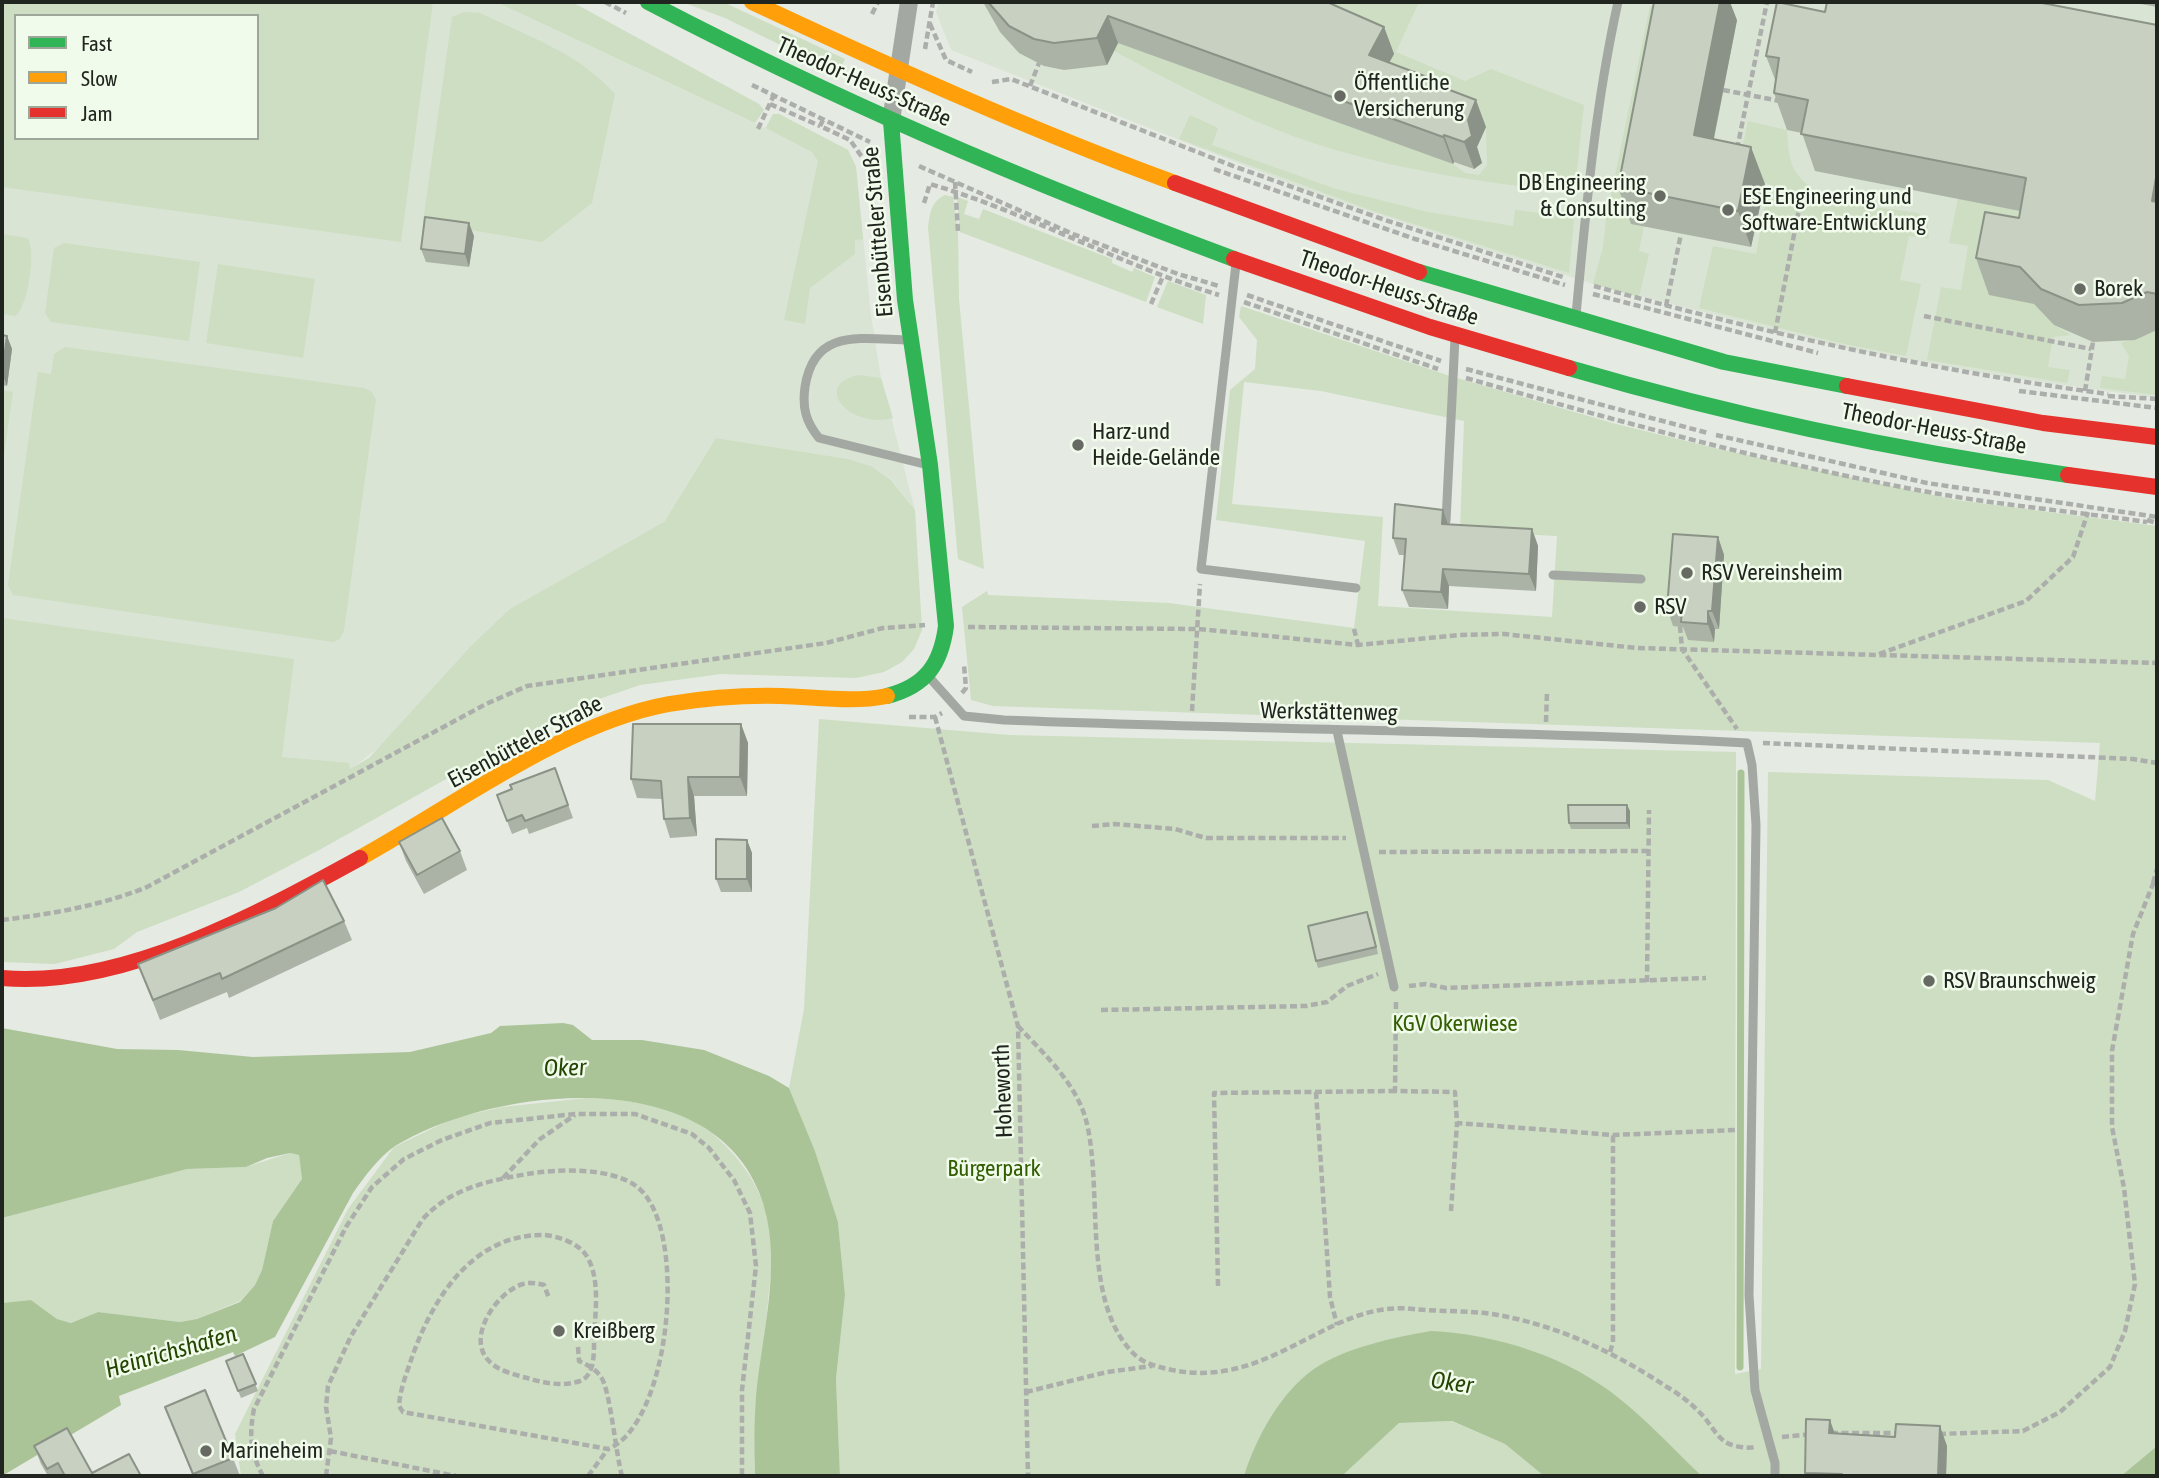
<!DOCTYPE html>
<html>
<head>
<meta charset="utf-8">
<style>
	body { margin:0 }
	#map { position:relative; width:2159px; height:1478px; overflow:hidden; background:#e5eae2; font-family:"Asap Condensed",sans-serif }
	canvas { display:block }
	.frame { position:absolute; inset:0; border:4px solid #21251f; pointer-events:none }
	.legend { position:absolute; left:14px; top:14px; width:245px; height:126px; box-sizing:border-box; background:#f1fbeb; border:2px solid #9ea599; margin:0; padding:9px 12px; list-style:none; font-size:21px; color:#21251f }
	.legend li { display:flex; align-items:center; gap:14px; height:35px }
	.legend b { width:35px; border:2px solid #9ea599 }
</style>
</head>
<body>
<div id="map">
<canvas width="2159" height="1478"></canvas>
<div class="frame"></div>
<ul class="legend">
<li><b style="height:9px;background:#30b455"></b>Fast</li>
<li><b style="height:9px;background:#ff9f0a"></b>Slow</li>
<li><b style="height:9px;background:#e5322d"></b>Jam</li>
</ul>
</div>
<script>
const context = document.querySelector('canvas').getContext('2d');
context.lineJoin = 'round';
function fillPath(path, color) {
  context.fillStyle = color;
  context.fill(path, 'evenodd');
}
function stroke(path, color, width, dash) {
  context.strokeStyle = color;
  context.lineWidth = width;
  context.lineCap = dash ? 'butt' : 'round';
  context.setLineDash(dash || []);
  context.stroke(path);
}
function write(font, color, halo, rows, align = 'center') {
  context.font = font + ' "Asap Condensed",sans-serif';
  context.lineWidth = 5;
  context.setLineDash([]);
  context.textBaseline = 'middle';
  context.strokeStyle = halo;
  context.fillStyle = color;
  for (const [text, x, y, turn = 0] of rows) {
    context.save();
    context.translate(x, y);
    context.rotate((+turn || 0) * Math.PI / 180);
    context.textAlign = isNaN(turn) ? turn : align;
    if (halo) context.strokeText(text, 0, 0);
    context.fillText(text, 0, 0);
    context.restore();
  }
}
fillPath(new Path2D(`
	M2,2H496L765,128L773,114H779L848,150L856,167L871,315L881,378L915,510L892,480L871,466L848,459L716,438L664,522L350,770L2,801ZM16,16H257V138H16Z
	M938,2H2157V398L2006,377L1849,349L1593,284L1447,237L1314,193L951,50L936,12Z`), '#dae4d4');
fillPath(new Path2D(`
	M2,2H433L401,242L2,187ZM16,16H257V138H16Z
	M496,2H572L759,104L764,110L755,123Z
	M682,2H723L845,59L838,73L725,18Z
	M1276,2H1419L1396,52L1465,81L1491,69L1584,105L1575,188L1570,192C1476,182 1382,168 1293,136C1231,113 1172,82 1114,51L1118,43L1453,164L1465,173L1479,175L1487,165L1486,127L1378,82L1393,54Z
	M1650,6L1660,8L1644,226L1639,251L1649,254L1639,297L1593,284L1603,247L1606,219Z
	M464,12L480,13C528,36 580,54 615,94L592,203L542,242L423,222L452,17Z
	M773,114H779L848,150L856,167L863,239L855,240V254L810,288L805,324L784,320L818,161L812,152L766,128Z
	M1190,115L1218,128L1212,145L1336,189L1428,212L1513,226L1515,210L1569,216L1574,220L1569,273L1373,211L1179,139Z
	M1748,121L1787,130C1788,141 1788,157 1793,167C1813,207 1880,206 1918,213L1927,218L1929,239L1909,236L1900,280L1921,284L1906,356L1844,344L1699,308L1713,246L1756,254L1769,184L1736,177Z
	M945,195L953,197L958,232L959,299L984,569L958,559L928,227C930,213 931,202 945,195Z
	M957,197L968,201L964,214L979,219L983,209L1112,259V263L1132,272L1134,268L1155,277L1146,302L960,232Z
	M1958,198L2040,215L2034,304L2054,325L2071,335L2053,337L2048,367L2070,370L2067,383L1927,360L1941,287L1961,290L1968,246L1949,243Z
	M2,234L27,238C37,248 28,309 15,316L2,314Z
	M64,243L200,262L189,341L51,322L45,313L54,248Z
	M218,264L315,279L303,358L206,343Z
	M1168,281L1206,295L1203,324L1157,307Z
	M1241,306L1450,376L1616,424L1719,449L1956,500L2157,526V1446L2121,1476H1702L1619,1398L1576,1371L1251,1457L1244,1476H840L836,1379L845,1295L838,1222L815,1151L789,1088L804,1009L819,719L1009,735L1736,752L1735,1374L1761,1369L1768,772L2048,780L2095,801L2100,743L993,706L971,700L962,607L987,591L988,595L1169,603L1354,628L1365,541L1216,520L1230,390L1255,369L1257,340L1239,317ZM1244,382L1321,391L1464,421L1460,531L1557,536L1552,617L1378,606L1383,517L1232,504Z
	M2157,331V395L2100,388L2102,376L2125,379L2129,356L2121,343Z
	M65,347L364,388L372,392L376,400L344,630L340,639L333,642L13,595L8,585L38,372L51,374L54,354Z
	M859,375L881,378L893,418C850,430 811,384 859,375Z
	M2,390L13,392L2,469Z
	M716,438L848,459L871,466L891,480L915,510L922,630L914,649L902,662L884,672L856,678L721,674L640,685L573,708L321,849L239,892L137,932L114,949L55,964L2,962V618L294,659L282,757L349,763L350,769L369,758L472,645L510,609L664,522Z
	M587,1098C647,1101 694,1107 735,1156C753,1177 764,1199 770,1227C775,1250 770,1278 768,1301C763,1360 752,1417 755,1476H241L235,1434L348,1209L394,1147L454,1118L502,1107Z
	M290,1153L299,1155L302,1179L273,1221L262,1270L255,1285L240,1301L197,1319L180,1322L98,1312L71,1323L57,1319L31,1300L2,1303V1218L187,1169L246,1167Z
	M1451,1421L1505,1444L1544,1476H1342L1399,1423Z`), '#cddec2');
fillPath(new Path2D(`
	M563,1023L573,1025L592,1040H642L704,1050L769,1076L789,1088L815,1151L838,1222L845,1295L836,1379L840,1476H755C754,1450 754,1423 756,1397C762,1330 785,1256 759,1192C707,1062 492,1087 395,1146C378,1158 365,1176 353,1193L275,1337L235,1356L233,1352L119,1396L121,1405L2,1476V1303L31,1300L57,1319L71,1323L98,1312L180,1322L197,1319L240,1302L255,1285L262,1270L273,1221L302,1179L299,1155L290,1153L267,1158L246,1167L187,1169L2,1218V1028L117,1049L178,1050L253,1057L410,1052L491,1033L500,1026Z
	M1431,1331C1496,1334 1569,1357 1620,1399C1649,1422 1675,1451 1702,1476H1544L1505,1444L1452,1421L1399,1423L1342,1476H1244C1256,1438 1280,1393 1314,1369C1344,1348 1395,1337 1431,1331Z
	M2157,1446V1476H2121Z`), '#aac498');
stroke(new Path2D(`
	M1740,1367L1741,773`), '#aac498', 7);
stroke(new Path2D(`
	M605,2L626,13
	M872,14L878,2
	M930,24L946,60L972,72
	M925,49L933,2
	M992,82L1011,79L1233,166L1385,220L1566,278
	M752,85L870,142
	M1030,86L1039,63
	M1723,90L1780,101
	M770,104L820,126
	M823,120L820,126L850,140L869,167
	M758,129L773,97
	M1737,149L1767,2
	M919,166L1073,234L1178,274L1219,286
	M1214,169L1415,239L1565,285
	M955,182L958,232
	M924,203L930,184C1029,213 1120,265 1219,295
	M1594,286C1764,333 1934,371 2108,394
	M1593,294L1818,353
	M1247,295L1441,361
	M1244,302L1438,369
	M1151,304L1163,276
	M1666,306L1681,234
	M1924,316L2091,349
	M1775,333L1799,209
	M1466,369L1708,433
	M1466,378C1628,424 1791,469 1957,497C2020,507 2084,513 2147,522
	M2019,391L2157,408
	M2085,391L2093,342
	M2108,396L2157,399
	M1716,435L1927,483L2157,517
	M2147,520L2157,523
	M1680,626L1682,649L1737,729
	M968,627L1199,629L1358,645L1459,635L1504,634L1637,648L2157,663
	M1354,629L1358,645
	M1879,654L2026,601L2073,557L2088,512
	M962,693L966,688L964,665
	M1192,711L1200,584
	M909,717H935L942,713
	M935,717L1018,1026L1028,1476
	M1546,722L1547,692
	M1763,743L2133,759L2157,763
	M1092,826L1115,824L1175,829L1206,838H1346
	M1379,852L1649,851
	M2153,883L2157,869
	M2,920C51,914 100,906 147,887L486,704L527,686L826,643L883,628L925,625
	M1647,982L1649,810
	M1409,986L1426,984L1446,988L1706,978
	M1396,1002L1395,1091L1455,1092L1457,1123L1613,1135L1736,1130
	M1101,1010L1306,1006L1327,1002L1347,986L1378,974
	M1018,1026C1043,1053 1076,1083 1086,1120C1104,1189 1080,1301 1134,1354C1144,1364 1159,1367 1172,1370C1272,1390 1329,1299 1413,1309C1441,1312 1471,1310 1498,1315C1559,1326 1616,1353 1667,1387C1681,1395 1693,1405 1704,1417C1710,1424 1716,1435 1724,1441C1730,1446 1747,1449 1754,1447
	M1316,1092L1330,1297L1337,1325
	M503,1178L540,1139L575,1115
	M1451,1211L1457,1123
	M1218,1286L1214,1093L1395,1091
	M578,1347L579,1361C587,1365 596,1369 601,1377C610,1389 616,1455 622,1476
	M1610,1352L1613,1342V1135
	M1026,1392L1107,1372L1152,1366
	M1831,1433H1899
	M1939,1434L2023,1431L2060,1412L2110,1367L2125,1331L2135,1284L2124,1188L2112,1127V1051L2133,934L2153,884L2157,883
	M1782,1437L1812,1434
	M330,1451L456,1476
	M263,1476C250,1452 249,1435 254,1409L346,1227L372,1187L404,1159L442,1140L490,1123L575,1114H635L692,1134L709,1148L734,1180L750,1213L756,1266L742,1390V1476
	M326,1476L331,1438L326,1407L328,1386L351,1336L422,1220C449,1189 487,1181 527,1174C558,1169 610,1167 636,1186C690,1225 671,1424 608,1449L403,1412L399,1406C400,1390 406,1375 411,1360C432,1299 472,1234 544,1235C558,1236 578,1243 586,1255C601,1278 595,1313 594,1339C594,1352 595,1376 580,1381C563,1387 544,1383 527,1378C515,1375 497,1370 489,1361C465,1337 498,1291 523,1284C530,1282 537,1283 544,1285L549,1298
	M588,1476L608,1449`), '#acaeab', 4.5, [7, 3.5]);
stroke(new Path2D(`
	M1236,264L1201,569L1356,588
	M1576,315C1586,209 1595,106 1618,2
	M909,340C862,339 814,327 805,387C802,408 806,422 819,438L928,465
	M1446,521L1455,338
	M1553,575L1641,579
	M929,677L964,716L1004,720C1252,730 1500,730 1747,743L1752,765L1756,825L1749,1295L1755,1390L1775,1463V1476
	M1337,731L1394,987`), '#a4a8a3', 9);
stroke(new Path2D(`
	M891,121L909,2`), '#a4a8a3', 18);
stroke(new Path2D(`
	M648,2C837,101 1034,185 1234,259
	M1419,272L1724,362L1847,386
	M1569,368C1732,416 1900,451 2068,475
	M887,696C926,686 941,664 946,626L930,465L905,300L891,121`), '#30b455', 16);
stroke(new Path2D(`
	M752,2C891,67 1030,130 1175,183
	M360,858C454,806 564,723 669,704C706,698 744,695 781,696C816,697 852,703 887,696`), '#ff9f0a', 16);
stroke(new Path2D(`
	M1175,183L1419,272
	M1234,259L1430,327L1569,368
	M1847,386L2043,423L2157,437
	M2068,475L2157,487
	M2,978C121,989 258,914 360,858`), '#e5322d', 16);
fillPath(new Path2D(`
	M983,2H1327L1384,27L1394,54L1389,63L1435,80L1437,86L1486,127L1477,147L1482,163L1474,169L1454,162L1453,164L1118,43L1107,65L1064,70L1044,66L1019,53L1000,32Z
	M2130,2H2157V7Z
	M1825,12L2157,25V330L2135,340L2093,342L2054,325L2034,304L1989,295L1976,258L2019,218L2020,211L1815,171L1802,133L1787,130L1774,93L1776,82L1766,56Z
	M1737,20L1714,139L1765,184L1751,247L1631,224L1618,187Z
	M474,236L469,267L426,262L421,249Z
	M2,335L7,336L12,349L7,386L2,385Z
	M1443,510L1448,524L1532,529L1538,546L1536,591L1449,586L1448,609L1409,607L1402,590L1405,555H1399L1393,538Z
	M1718,537L1724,555L1719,629H1715L1714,642L1688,640L1683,627L1673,626L1667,608Z
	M741,724L748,743L747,796H694L697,836L670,838L664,819L662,799L637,798L631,779Z
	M555,768L573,818L529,834L527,828L512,834L497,795L512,789Z
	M1627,805L1630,811V829H1571L1569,823Z
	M747,840L752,853V892H721L716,879Z
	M399,842L460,851L467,870L424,894L406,861Z
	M1370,918L1378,954L1318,968L1316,961Z
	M344,921L352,940L229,998L227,992L160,1020L138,964Z
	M243,1354L258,1391L241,1398L226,1361Z
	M165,1407L233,1458L240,1476H193Z
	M1835,1433L1947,1446L1946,1476H1806L1805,1473Z
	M34,1446L92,1473L141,1476H48L41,1464Z`), '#abb3a6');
fillPath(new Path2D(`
	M1720,2H1730L1737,20L1707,172L1694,135Z
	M1108,16L1118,43L1107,65L1097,38Z
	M1384,27L1394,54L1378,82L1369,55Z
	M1476,100L1486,127L1477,147L1482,163L1474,169L1464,142L1468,120Z
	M1444,135L1454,162L1453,164L1443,137Z
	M1751,147L1765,184L1751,247L1738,211Z
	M2157,172V216L2152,201Z
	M469,223L474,236L469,267L465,254Z
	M7,336L12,349L7,386L2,373Z
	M1443,510L1449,527L1442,524Z
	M1532,529L1538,546L1536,591L1529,574Z
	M1718,537L1724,555L1719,629L1712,611Z
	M1443,569L1449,586L1448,609L1441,592Z
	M1708,611L1715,629L1714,642L1708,624Z
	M741,724L748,743L747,796L740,777Z
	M688,777L694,796L697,836L690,818Z
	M1627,805L1630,811V829L1627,823Z
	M747,840L752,853V892L747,879Z
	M1830,1420L1837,1440L1829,1433Z
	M1940,1426L1947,1446L1946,1476H1938Z`), '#8b9287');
const building = new Path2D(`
	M988,2H1327L1384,27L1369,55L1435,80L1434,84L1476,100L1468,120L1472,136L1464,142L1444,135L1443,137L1108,16L1097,38L1054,43L1034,39L1009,26Z
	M1654,2H1720L1694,135L1751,147L1738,211L1618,187Z
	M1777,2L1825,12L1827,2H2037L2157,25V172L2152,201L2157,202V294L2147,292L2122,303L2079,305L2041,289L2020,267L1976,258L1985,212L2019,218L2026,178L1801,134L1808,100L1774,93L1779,58L1766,56Z
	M425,217L469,223L465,254L421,249Z
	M2,335L7,336L2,373Z
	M1395,504L1443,510L1442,524L1532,529L1529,574L1443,569L1441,592L1402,590L1406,539L1393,538Z
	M1673,534L1718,537L1712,611H1708V624L1681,622L1682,609L1667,608Z
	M633,724H741L740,777H688L690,818L664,819L661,781L631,779Z
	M555,768L568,805L525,821L522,815L507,821L497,795L512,789L510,785Z
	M1568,805H1627V823H1569Z
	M442,818L460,851L417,875L399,842Z
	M716,839L747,840V879H716Z
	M323,880L344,921L222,979L220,973L153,1000L138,964L276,908Z
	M1367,912L1376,947L1316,961L1308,926Z
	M243,1354L256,1384L238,1391L226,1361Z
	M205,1390L233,1458L193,1474L165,1407Z
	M1806,1419L1830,1420L1829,1433L1895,1437L1896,1424L1940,1426L1938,1476H1842V1474L1805,1473Z
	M67,1428L92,1473L129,1454L141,1476H65L58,1463L47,1469L34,1446Z`);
fillPath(building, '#c7d0c1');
stroke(building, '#8b9287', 2);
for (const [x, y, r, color] of [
	[1340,96,7,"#666a63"],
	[1660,196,7,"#666a63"],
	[1728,210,7,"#666a63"],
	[2080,289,7,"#666a63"],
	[1078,445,7,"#666a63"],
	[1687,573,7,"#666a63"],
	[1640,607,7,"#666a63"],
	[1929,981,7,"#666a63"],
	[559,1331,7,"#666a63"],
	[206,1451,7,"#666a63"]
]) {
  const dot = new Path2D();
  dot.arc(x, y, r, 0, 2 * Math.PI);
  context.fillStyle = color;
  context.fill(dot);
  stroke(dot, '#f1fbeb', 2.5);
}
write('23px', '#21251f', '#f1fbeb', [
	["Theodor-Heuss-Straße",864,82,24],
	["Eisenbütteler Straße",878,232,-95],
	["Theodor-Heuss-Straße",1389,288,19],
	["Theodor-Heuss-Straße",1934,429,11],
	["Werkstättenweg",1329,712,1],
	["Eisenbütteler Straße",525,742,-28],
	["Hoheworth",1003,1091,-92]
]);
write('23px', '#21251f', '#f1fbeb', [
	["Öffentliche",1354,83],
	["Versicherung",1354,109],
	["DB Engineering",1646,183,"right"],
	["& Consulting",1646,209,"right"],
	["ESE Engineering und",1742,197],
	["Software-Entwicklung",1742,223],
	["Borek",2094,289],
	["Harz-und",1092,432],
	["Heide-Gelände",1092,458],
	["RSV Vereinsheim",1701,573],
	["RSV",1654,607],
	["RSV Braunschweig",1943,981],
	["Kreißberg",573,1331],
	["Marineheim",220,1451]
], 'left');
write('23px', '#325d01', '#f1fbeb', [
	["KGV Okerwiese",1455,1024],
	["Bürgerpark",994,1169]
]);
write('italic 24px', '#244502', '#f1fbeb', [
	["Oker",565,1068,-1],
	["Heinrichshafen",171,1352,-16],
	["Oker",1452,1383,8]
]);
</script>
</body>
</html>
